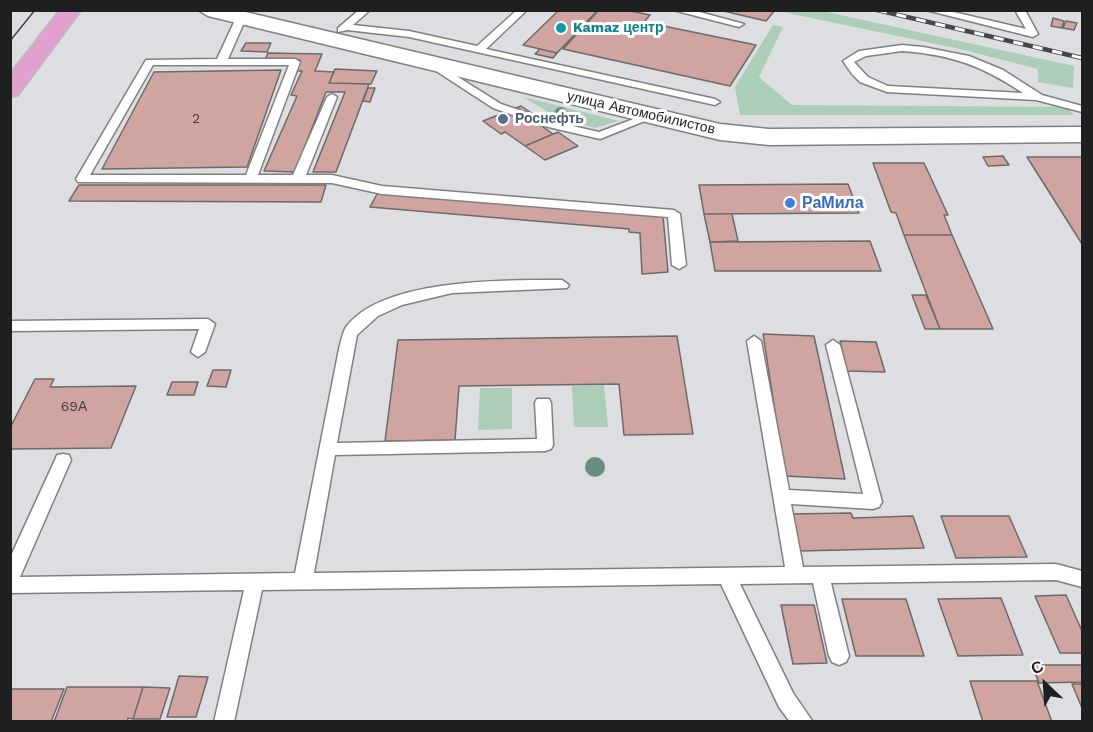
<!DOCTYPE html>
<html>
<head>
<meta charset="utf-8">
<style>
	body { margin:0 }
	#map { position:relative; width:1093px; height:732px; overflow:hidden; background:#dddee1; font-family:"Work Sans",sans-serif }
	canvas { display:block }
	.frame { position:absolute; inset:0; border:12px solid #1e1f20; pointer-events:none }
	.north { position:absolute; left:1015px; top:654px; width:60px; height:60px; -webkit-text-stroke:4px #fff; paint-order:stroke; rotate:335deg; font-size:16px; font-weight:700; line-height:24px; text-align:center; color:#1e1f20 }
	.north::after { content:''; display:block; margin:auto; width:21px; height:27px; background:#1e1f20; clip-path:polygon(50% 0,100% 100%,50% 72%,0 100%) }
</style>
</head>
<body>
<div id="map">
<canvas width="1093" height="732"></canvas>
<div class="frame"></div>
<div class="north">С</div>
</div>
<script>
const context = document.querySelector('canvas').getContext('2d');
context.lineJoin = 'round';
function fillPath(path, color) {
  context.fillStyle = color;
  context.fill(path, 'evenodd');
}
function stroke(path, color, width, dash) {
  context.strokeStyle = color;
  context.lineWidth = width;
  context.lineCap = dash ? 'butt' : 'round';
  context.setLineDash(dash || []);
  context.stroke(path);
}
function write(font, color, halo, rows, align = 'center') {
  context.font = font + ' "Work Sans",sans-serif';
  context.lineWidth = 6;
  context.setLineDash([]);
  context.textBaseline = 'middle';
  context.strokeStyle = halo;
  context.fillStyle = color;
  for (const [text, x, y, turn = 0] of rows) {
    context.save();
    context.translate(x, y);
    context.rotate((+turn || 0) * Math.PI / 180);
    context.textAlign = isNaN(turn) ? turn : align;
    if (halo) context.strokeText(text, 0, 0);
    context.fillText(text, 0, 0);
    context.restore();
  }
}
fillPath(new Path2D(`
	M778,11H822L1074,66L1073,88L1038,82V69L960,49Z
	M773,25L783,27L759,77L792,105L1066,107L1074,115H740L735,87Z
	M523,97L619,121L595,128L553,115Z
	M604,385L608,427H574L572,386Z
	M480,388H512V429L478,430Z`), '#accdb7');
const building = new Path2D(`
	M559,10H598L557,53L523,45Z
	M599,10H626L650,15L644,22L756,45L730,86L563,49Z
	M719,10H775L766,21Z
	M1053,18L1064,21L1062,28L1051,26Z
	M1066,21L1077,23L1074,30L1063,28Z
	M246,43H271L267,52L241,51Z
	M540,49L557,53L553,58L535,54Z
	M268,53L322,54L315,71L334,72L329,83L369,84L336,172H313L345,92H326L295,172L264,171L297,96L291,95L302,71H295L300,60H265Z
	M335,69L377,71L371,84L329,83Z
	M281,70L247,167L102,169L154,72Z
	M368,88H375L370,102L363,101Z
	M521,106L539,118L533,120L553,134L525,146L505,132L501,134L483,121Z
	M558,132L578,146L545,160L525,146Z
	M1003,156L1009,165L988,166L983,157Z
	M1027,157H1082V244Z
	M873,163H924L948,215H944L952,235H904L896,213L891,212Z
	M848,184L859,213L704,214L699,185Z
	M79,185H326L321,202L69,201Z
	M377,194L663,216L668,272L642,274L640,233L629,232V229L370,207Z
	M704,214H732L738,241L710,242Z
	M904,235H952L993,329H940Z
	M870,241L881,271H715L710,242Z
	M912,295H926L940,329H925Z
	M763,334L814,336L845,479L785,476Z
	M677,336L693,434L624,435L619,384L459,386L455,440L385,441L398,340Z
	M840,341L876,342L885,372L847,371Z
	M213,370H231L226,387L207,386Z
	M35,379H54L50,387L136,386L111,448L10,449V428Z
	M172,382H198L194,395H167Z
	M851,513L853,518L913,516L924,548L799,551L790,514Z
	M941,516H1009L1027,557L956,558Z
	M1066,595L1082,631V653H1060L1035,596Z
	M1001,598L1023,655L958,656L938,599Z
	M842,599H906L924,656H856Z
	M781,605H814L827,663L793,664Z
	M1032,665H1082V682L1039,683Z
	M179,676L208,677L196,717H167Z
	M970,681H1037L1052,722H983Z
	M1072,684H1082V708Z
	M67,687H143L133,719L128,718L127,722H54Z
	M143,687L170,688L160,719H133Z
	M10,689H64L51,722H10Z`);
fillPath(building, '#d0a4a1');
stroke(building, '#6d6a6a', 1.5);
const service = new Path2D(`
	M359,10H370L353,25L409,31L477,46L517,10H527L486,49L715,99L720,102L715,105L409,37L347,30L338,32V28Z
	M673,10H692L744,24L739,27Z
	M926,10H945L1026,29L1015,10H1025L1038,34L1033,37Z
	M241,15L246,18L228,59H295L300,62L258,175H293L327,97L332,94L337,97L306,175H332L382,186L674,210L680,214L686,265L679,269L672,265L668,217L382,194L332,183L78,182L76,179L146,60L217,59L236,18ZM153,65H289L246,175H90Z
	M902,45L923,47L969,56L1003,70L1042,95L1082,106V112L1036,100L887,92L860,82L852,74L843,61L859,51ZM902,51C952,55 981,65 1023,93L888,86L868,77L854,62L866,56Z
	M431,60L501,104L551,121L599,132L647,114H655L657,116L600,139L544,126L493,108L427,65L426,63Z
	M562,280L569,285L567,288L452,293L402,305L378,316L357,335L337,443L537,439L535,403L537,399H549L551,403L553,445L551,449L545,451L335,455L314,573L785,567L747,341L754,336L761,341L789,490L863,494L826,345L833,340L840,345L882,502L879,507L873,509L791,504L803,567L1056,564L1082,571V587L1056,580L831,583L849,656L846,662L839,665L832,662L829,656L813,583L740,584L793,693L813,722H790L779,707L721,584L262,590L234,722H214L244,590L10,593V558L55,460L57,455L63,454L69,455L71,460L20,577L295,573L339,349C341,342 342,334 346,327C383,278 506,280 562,280Z
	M208,319L215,324L205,352L198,357L191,352L199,329L10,331V321Z`);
const tertiary = new Path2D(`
	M198,10H237L720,124L769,129L1082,127V142L769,145L720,140L208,16Z`);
const primary = new Path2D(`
	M60,10H81L18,95L10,97V74Z`);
stroke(service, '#7f8082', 3);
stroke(tertiary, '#7f8082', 3);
stroke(primary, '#bcbcbc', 3);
fillPath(service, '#fff');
fillPath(tertiary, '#fff');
fillPath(primary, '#e2a0ce');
stroke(new Path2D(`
	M10,41L35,10`), '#464749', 1.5);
const rail = new Path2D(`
	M877,10L1082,58`);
stroke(rail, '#464749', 4.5);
stroke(rail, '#fff', 3, [10]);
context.fillStyle = '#6a8e7e';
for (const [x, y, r] of [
	[561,114,7],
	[595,467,10]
]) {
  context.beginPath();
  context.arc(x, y, r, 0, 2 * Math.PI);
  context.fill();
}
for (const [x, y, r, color] of [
	[561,28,6,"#0f9aa8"],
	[503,119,6,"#5c6f8a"],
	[790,203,6,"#3f7fe0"]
]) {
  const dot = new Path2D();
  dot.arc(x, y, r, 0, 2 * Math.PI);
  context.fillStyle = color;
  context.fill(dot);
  stroke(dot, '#fff', 2);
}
write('bold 14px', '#0d838f', '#fff', [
	["Kamaz центр",573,28]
], 'left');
write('14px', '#1e1f20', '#fff', [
	["улица Автомобилистов",641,113,13]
]);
write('14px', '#4a4040', null, [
	["2",196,119],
	["69А",74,407]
]);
write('bold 14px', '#4e5e75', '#fff', [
	["Роснефть",515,119]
], 'left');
write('bold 16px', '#366cbe', '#fff', [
	["РаМила",802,203]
], 'left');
</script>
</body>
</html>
